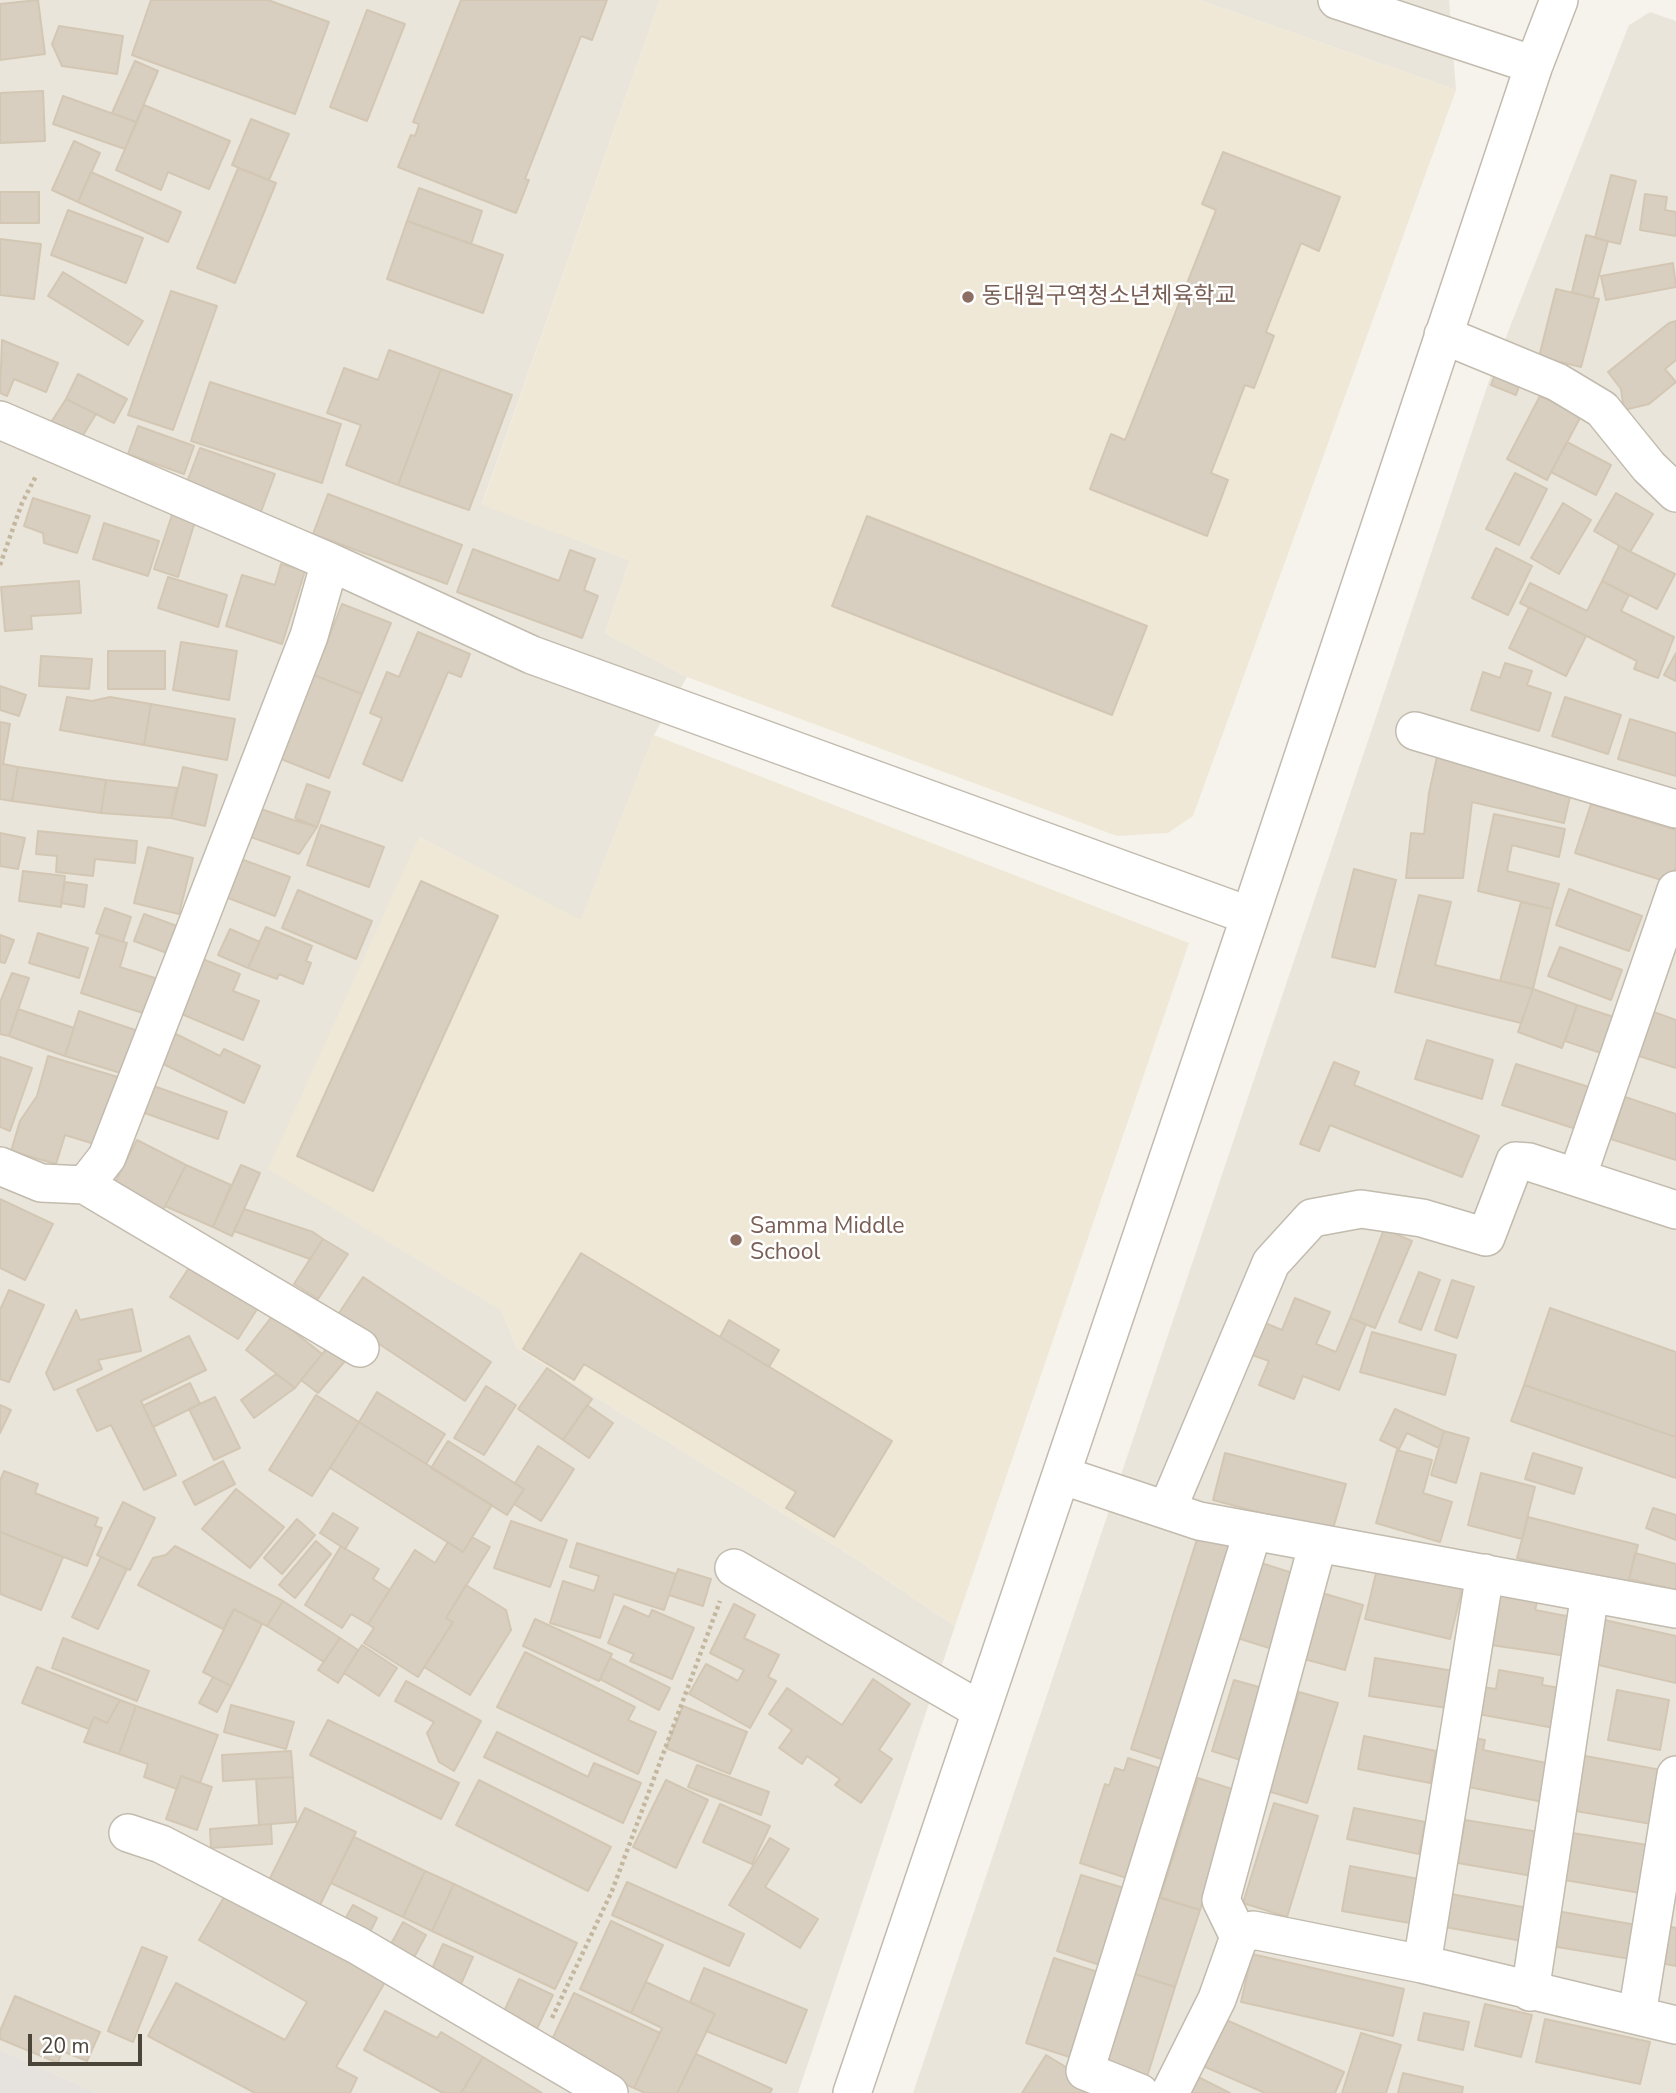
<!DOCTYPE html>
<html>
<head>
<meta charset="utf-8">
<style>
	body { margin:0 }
	#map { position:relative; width:1676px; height:2093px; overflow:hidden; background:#f6f3ec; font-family:"Nunito Sans",sans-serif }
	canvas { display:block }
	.scale { position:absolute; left:28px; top:2034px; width:114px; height:32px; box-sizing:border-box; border:4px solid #4b4439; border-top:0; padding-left:9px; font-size:21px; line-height:24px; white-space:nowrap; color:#4b4439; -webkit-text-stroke:5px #fff; paint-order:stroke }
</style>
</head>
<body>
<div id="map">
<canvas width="1676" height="2093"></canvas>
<div class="scale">20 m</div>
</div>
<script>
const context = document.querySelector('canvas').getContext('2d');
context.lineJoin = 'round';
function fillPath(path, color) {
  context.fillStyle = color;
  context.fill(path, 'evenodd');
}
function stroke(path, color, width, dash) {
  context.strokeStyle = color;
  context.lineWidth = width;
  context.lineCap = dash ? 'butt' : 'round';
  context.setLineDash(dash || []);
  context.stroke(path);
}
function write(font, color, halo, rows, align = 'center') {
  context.font = font + ' "Nunito Sans","Noto Sans KR",sans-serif';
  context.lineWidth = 5;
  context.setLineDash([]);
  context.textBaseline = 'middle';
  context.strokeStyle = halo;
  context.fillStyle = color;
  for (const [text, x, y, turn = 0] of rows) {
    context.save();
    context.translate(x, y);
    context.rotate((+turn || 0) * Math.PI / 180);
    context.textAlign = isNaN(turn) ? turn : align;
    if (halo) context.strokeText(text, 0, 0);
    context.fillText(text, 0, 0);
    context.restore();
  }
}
fillPath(new Path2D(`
	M0,0H660L482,504L630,560L605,633L687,677L654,735L581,921L419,837L502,1311L517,1348L847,1553L955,1626L798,2093H97L0,2050Z
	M1199,0H1449L1456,90Z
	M1650,12L1676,21V2093H913L1491,375L1629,25Z`), '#eae5da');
fillPath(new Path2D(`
	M0,2050L97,2093H0Z`), '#e6e2dd');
fillPath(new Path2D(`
	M660,0H1199L1456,90L1193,816L1168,833L1117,836L687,677L605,633L630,560L482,505Z
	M654,735L1189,943L955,1626L847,1553L517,1348L502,1311L268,1169L419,837L581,920Z`), '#efe8d6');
const building = new Path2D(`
	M38,0L45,54L0,60V4Z
	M151,0H268L329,22L295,114L132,55Z
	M461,0H607L592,40L581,36L525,179L529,180L516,213L398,167L411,135L415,136L419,124L413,122Z
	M367,10L405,24L367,121L330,107Z
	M59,26L123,36L117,74L62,66L52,44Z
	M135,61L158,71L136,122L112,113Z
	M43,91L45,141L0,143V93Z
	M63,96L136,122L125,149L53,124Z
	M144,105L230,141L209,189L168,172L161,190L116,170Z
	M251,119L289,134L269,180L232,165Z
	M74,141L100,153L78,202L52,190Z
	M1223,152L1340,197L1319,251L1301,243L1266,332L1274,336L1254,388L1245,385L1211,473L1228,480L1207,536L1090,489L1111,434L1125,440L1216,210L1202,204Z
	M238,168L276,183L235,283L197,268Z
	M91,172L181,212L168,242L78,202Z
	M1611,175L1636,181L1620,244L1595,238Z
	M419,188L482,211L471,244L407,221Z
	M0,192H39V223H0Z
	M1645,194L1667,197L1665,210L1676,212V236L1640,230Z
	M68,210L143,238L126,283L51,255Z
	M407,221L503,255L483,313L387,279Z
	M1586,235L1608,241L1593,298L1572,292Z
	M0,239L41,244L34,299L0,295Z
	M1673,263L1676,287L1606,300L1601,276Z
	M63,272L143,321L128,345L48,296Z
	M1556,289L1599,299L1581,367L1539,357Z
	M171,291L217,306L173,430L128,415Z
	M1676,321V360L1665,369L1676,382L1649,404L1624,410L1621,389L1608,372L1669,323Z
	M2,340L58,363L46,392L14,379L7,396L0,393Z
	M389,350L441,369L398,485L346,465L361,425L327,413L344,368L378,380Z
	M441,369L512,395L469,510L398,485Z
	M1497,369L1522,378L1516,395L1491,385Z
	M78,374L127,399L114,423L66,399Z
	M210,382L341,424L322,483L191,441Z
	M1540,396L1581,416L1547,480L1507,459Z
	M66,399L96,414L77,445L48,427Z
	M138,426L194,446L184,474L128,454Z
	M1567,442L1611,465L1596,495L1551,472Z
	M200,448L275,474L259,517L184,490Z
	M1515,473L1547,489L1519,545L1486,529Z
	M1616,493L1653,514L1630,552L1594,531Z
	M328,494L462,545L447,584L313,534Z
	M33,498L90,516L77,553L44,543L43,533L24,526Z
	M1563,503L1591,520L1559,574L1531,558Z
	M173,512L196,518L178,577L154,569Z
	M867,516L1147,626L1112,715L832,606Z
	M104,523L159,541L148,576L93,559Z
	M1619,546L1675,574L1657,609L1602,581Z
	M1496,548L1532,566L1508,615L1472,598Z
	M473,549L559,581L570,550L595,559L584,590L598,596L582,638L457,592Z
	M281,564L305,571L282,644L226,626L242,575L275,585Z
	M168,577L227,595L218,627L158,608Z
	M79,581L81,613L31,616L32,629L5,631L1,587Z
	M1602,581L1629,595L1621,611L1674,637L1658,678L1634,669L1637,661L1520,603L1530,583L1587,611Z
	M342,604L391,623L362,694L314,675Z
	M1529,607L1586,636L1566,676L1509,648Z
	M418,632L470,654L461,677L448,672L402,781L363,764L382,718L370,713L387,672L399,677Z
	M181,642L237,651L229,700L173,690Z
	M108,651H165V689H108Z
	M1676,653V681L1664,675Z
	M41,656L92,659L89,689L39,686Z
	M1505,663L1532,671L1527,685L1551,693L1539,731L1471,710L1483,672L1500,678Z
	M314,675L362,694L329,778L281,759Z
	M0,686L26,695L19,716L0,710Z
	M67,697L92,701L110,697L151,704L144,745L60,730Z
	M1565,697L1621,715L1608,754L1552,736Z
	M151,704L235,719L227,760L144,745Z
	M1630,719L1676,733V776L1618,759Z
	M0,722L10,724L3,764L18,767L12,801L0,799Z
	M1438,752L1573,783L1564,823L1472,802L1463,878H1406L1411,833L1424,834L1429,793Z
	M18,767L106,780L101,813L12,801Z
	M183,767L217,775L205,826L171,818Z
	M106,780L177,788L171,818L101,813Z
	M307,784L330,792L317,827L295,818Z
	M1591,804L1676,830V866L1671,883L1575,853Z
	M258,808L293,820L317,827L299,854L248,836Z
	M1494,814L1565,829L1559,857L1512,845L1507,871L1559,884L1552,909L1478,891Z
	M321,825L384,847L369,887L307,865Z
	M38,831L137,841L135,863L95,859L93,876L56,872L57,856L36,854Z
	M0,833L25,838L18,869L0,866Z
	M148,847L193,858L179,914L134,903Z
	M238,858L290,877L275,916L223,896Z
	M1354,869L1396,880L1375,967L1332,957Z
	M23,871L65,876L61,907L19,901Z
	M421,881L498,916L373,1191L297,1156Z
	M65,882L87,885L84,907L61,903Z
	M1569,889L1642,916L1629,951L1556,925Z
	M298,890L372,921L356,959L282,928Z
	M1419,895L1451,902L1435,965L1533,989L1521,1023L1395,992Z
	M1521,902L1552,909L1533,989L1500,981Z
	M105,908L131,917L123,942L96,933Z
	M144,914L177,926L167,953L134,941Z
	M266,927L312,946L306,961L311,963L303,984L279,974L277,979L248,968Z
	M230,929L260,942L248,968L218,955Z
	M38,933L88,948L79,978L29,963Z
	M0,935L14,940L5,963L0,962Z
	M100,935L127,943L120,967L158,979L146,1014L81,993Z
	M1560,947L1622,970L1611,1000L1548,976Z
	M200,958L240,974L233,991L259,1001L243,1040L177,1012Z
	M12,973L29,978L9,1036L0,1034V1002Z
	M1533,989L1577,1005L1562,1048L1518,1032Z
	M1577,1005L1629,1022L1616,1058L1565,1041Z
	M18,1009L74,1028L65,1056L9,1036Z
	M79,1011L138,1031L124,1074L65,1056Z
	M1651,1011L1676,1020V1068L1636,1055Z
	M172,1032L220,1056L224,1049L260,1066L244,1103L157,1061Z
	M1427,1040L1493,1060L1482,1099L1415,1079Z
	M48,1056L121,1078L101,1146L65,1135L56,1164L11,1151L20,1121L37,1096Z
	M0,1057L32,1068L10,1131L0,1127Z
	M1334,1062L1359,1072L1354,1085L1479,1136L1462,1177L1330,1125L1319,1151L1300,1144Z
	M1516,1064L1589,1087L1576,1129L1502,1105Z
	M148,1084L227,1112L218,1139L139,1111Z
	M1625,1097L1676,1114V1160L1611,1139Z
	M137,1140L186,1165L162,1212L113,1186Z
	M186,1165L231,1185L213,1227L165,1206Z
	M241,1165L260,1173L232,1236L213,1227Z
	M0,1199L53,1224L25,1280L0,1268Z
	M244,1209L313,1232L323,1239L310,1259L234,1231Z
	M1384,1229L1412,1241L1375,1328L1350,1318Z
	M323,1239L348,1254L318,1299L294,1284Z
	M581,1253L892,1441L834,1537L786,1508L796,1492L584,1364L574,1380L523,1349Z
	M194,1260L261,1303L238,1339L170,1297Z
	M1419,1272L1440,1280L1421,1330L1399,1322Z
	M363,1277L491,1362L465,1401L337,1316Z
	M1452,1280L1474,1287L1457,1338L1435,1330Z
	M9,1290L44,1305L9,1382L0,1379V1310Z
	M1295,1298L1330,1312L1316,1344L1336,1352L1350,1318L1366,1324L1339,1390L1303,1376L1294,1399L1259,1385L1269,1361L1252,1355L1265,1323L1282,1330Z
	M1550,1308L1676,1352V1437L1524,1385Z
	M132,1309L141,1351L98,1360L102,1369L54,1390L46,1373L76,1310L80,1320Z
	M273,1315L322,1354L295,1388L246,1350Z
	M729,1320L779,1350L769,1367L720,1337Z
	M1372,1332L1456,1355L1445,1395L1360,1372Z
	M189,1336L206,1370L141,1401L176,1475L144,1490L111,1425L97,1431L77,1390Z
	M328,1347L345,1361L318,1393L301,1380Z
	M547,1368L592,1399L563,1440L518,1409Z
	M276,1374L295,1388L254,1418L241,1400Z
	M190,1383L200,1404L153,1427L143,1406Z
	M1524,1385L1676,1437V1478L1511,1421Z
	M486,1386L516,1405L484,1455L454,1438Z
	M377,1392L445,1434L426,1464L359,1422Z
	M316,1395L359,1422L312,1496L269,1470Z
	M215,1397L240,1448L214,1460L189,1409Z
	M0,1405L11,1410L0,1433Z
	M587,1405L613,1423L589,1458L563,1440Z
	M1395,1409L1444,1431L1439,1448L1407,1433L1399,1449L1380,1440Z
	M359,1422L492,1505L463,1552L330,1468Z
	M1444,1431L1469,1438L1456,1483L1431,1475Z
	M448,1441L524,1489L507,1515L431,1468Z
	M538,1446L574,1469L541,1521L514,1504L524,1489L515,1483Z
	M1397,1450L1432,1460L1423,1493L1452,1502L1440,1542L1376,1523Z
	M1225,1453L1346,1484L1332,1532L1213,1500Z
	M1533,1453L1582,1468L1574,1494L1525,1479Z
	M223,1461L235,1484L195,1505L183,1482Z
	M4,1471L38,1484L35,1493L98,1518L95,1526L102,1528L87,1566L0,1532V1481Z
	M1481,1473L1535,1487L1522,1539L1468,1525Z
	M236,1489L284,1527L250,1568L202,1529Z
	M123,1502L155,1518L130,1570L97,1555Z
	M1653,1508L1676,1515V1540L1646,1528Z
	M333,1513L358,1528L345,1549L320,1533Z
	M1528,1517L1638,1545L1627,1586L1517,1558Z
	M297,1519L315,1535L282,1574L264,1558Z
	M511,1521L567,1540L550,1587L494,1568Z
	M0,1532L63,1557L41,1610L0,1594Z
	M1198,1536L1242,1549L1174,1763L1131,1749Z
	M472,1537L490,1547L446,1618L453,1622L418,1677L364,1643L374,1628L368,1624L415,1550L435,1563L448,1542L463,1552Z
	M316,1541L331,1554L295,1598L279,1585Z
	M577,1543L676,1574L664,1610L614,1594L600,1638L550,1623L563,1581L594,1591L599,1576L570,1567Z
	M175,1546L283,1601L267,1626L234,1609L223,1629L138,1585L153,1558L166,1555Z
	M341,1546L379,1569L373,1579L390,1590L368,1624L351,1614L342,1628L305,1605Z
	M1635,1553L1676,1564V1590L1629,1579Z
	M101,1557L127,1569L98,1629L72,1617Z
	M1258,1562L1305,1577L1282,1652L1234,1637Z
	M678,1569L711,1579L703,1606L669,1595Z
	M1377,1569L1462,1589L1450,1639L1365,1619Z
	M466,1585L506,1610L511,1630L470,1695L424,1667L453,1622L446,1618Z
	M1489,1588L1538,1598L1535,1610L1582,1619L1574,1657L1477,1643Z
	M1322,1593L1363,1605L1345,1670L1304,1659Z
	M283,1601L340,1638L324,1662L267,1626Z
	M734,1604L755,1615L744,1638L779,1655L768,1677L776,1681L750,1728L689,1694L706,1664L738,1681L744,1670L710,1653Z
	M624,1606L649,1617L652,1610L694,1628L672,1679L630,1661L634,1654L608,1643Z
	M234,1609L262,1624L231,1686L203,1672Z
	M535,1619L612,1654L599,1681L523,1646Z
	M1600,1619L1676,1636V1683L1590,1663Z
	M63,1638L149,1671L137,1701L52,1668Z
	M340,1638L358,1650L338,1683L318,1670Z
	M362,1645L397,1668L379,1696L344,1673Z
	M525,1652L635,1707L628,1720L656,1732L638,1774L497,1707Z
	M610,1658L670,1688L659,1710L600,1679Z
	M1375,1658L1466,1673L1460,1710L1369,1696Z
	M37,1667L120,1700L107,1723L94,1717L89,1729L22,1703Z
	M1499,1670L1543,1678L1542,1685L1572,1690L1565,1730L1478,1714L1483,1687L1496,1689Z
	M213,1677L231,1686L217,1712L199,1703Z
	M873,1679L910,1704L879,1750L892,1759L861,1803L835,1785L840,1779L807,1756L802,1764L779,1748L792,1730L769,1714L787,1688L842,1725Z
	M1234,1680L1273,1691L1250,1763L1212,1751Z
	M406,1681L481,1721L454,1771L439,1762L427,1733L434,1722L395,1701Z
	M1617,1690L1669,1700L1660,1750L1608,1740Z
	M1299,1692L1338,1703L1307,1803L1268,1791Z
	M120,1700L136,1706L119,1754L84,1742L94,1717L107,1723Z
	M231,1705L294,1722L286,1749L224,1732Z
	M136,1706L218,1735L200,1783L181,1776L177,1789L144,1777L148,1764L119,1754Z
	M683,1706L747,1732L730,1774L666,1748Z
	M328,1720L459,1783L441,1819L310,1755Z
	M497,1732L588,1777L594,1763L641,1783L623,1823L484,1757Z
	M1364,1736L1436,1751L1430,1783L1358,1769Z
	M1463,1736L1485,1740L1483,1750L1551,1764L1543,1802L1454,1784Z
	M291,1751L293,1777L223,1781L222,1755Z
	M1580,1755L1672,1772L1663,1826L1570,1810Z
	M1128,1758L1171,1772L1136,1881L1080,1863L1105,1784L1109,1786L1115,1768L1124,1771Z
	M697,1765L769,1792L761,1815L688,1787Z
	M181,1776L212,1787L197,1830L166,1819Z
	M293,1777L296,1822L259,1825L256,1779Z
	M1198,1778L1238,1791L1200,1910L1160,1898Z
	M479,1780L611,1847L588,1891L456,1825Z
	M666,1780L708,1800L676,1868L633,1847Z
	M1274,1803L1318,1816L1287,1917L1243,1903Z
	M720,1804L770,1826L752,1864L703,1842Z
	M305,1808L356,1832L318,1909L267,1884Z
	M1354,1808L1425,1822L1419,1854L1347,1839Z
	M1465,1820L1551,1834L1544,1878L1458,1863Z
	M271,1824L272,1844L211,1848L210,1829Z
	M1560,1831L1660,1847L1652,1895L1553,1878Z
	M354,1837L425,1871L403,1917L331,1883Z
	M770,1838L789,1849L765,1887L818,1919L800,1948L729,1905Z
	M1350,1866L1429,1881L1421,1925L1342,1911Z
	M425,1871L454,1884L432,1931L403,1917Z
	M1081,1875L1134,1891L1109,1968L1057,1951Z
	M627,1882L744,1934L729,1966L612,1915Z
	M454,1884L577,1943L555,1989L432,1931Z
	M227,1892L385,1982L336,2067L357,2078L350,2093H255L148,2036L176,1983L285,2040L307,2002L199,1940Z
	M1150,1894L1200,1910L1175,1987L1126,1971Z
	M1451,1894L1539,1910L1533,1943L1445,1927Z
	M353,1905L377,1918L369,1934L344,1921Z
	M1551,1910L1648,1927L1643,1961L1545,1945Z
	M611,1921L663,1945L631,2013L580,1989Z
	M403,1922L426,1935L410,1965L386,1953Z
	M1657,1924L1676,1928V1966L1650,1961Z
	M443,1944L473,1957L457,1993L427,1980Z
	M142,1947L167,1957L133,2042L108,2031Z
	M1252,1954L1404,1989L1393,2036L1241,2002Z
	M1054,1958L1107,1975L1079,2060L1026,2043Z
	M704,1968L807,2010L786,2063L706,2031L715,2014L690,2002Z
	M1126,1971L1175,1987L1146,2080L1096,2064Z
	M519,1979L553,1995L534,2035L500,2020Z
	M646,1982L715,2014L677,2093H645L634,2088L662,2028L631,2013Z
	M574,1993L660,2033L634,2088L548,2048Z
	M15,1996L100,2032L87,2061L62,2051L58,2063L0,2039V2031Z
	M1485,2004L1532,2015L1521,2057L1475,2046Z
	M385,2011L437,2038L441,2032L483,2057L461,2093H443L364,2050Z
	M1424,2013L1469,2022L1463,2050L1418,2040Z
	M1224,2019L1344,2072L1335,2093H1265L1203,2066Z
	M1545,2019L1650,2042L1640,2084L1536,2062Z
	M1361,2033L1401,2045L1386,2093H1342Z
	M696,2054L772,2089L770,2093H677Z
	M1046,2055L1109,2093H1022Z
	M483,2057L542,2093H461Z
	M1403,2073L1463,2087L1462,2093H1398Z
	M1192,2074L1230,2093H1181Z`);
fillPath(building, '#d8cfc1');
stroke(building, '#d3c7b4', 2);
const minor = new Path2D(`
	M1337,0L1534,65
	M1443,335L1557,382L1602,409L1649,467L1676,493
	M0,420L330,562L532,655L1250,916
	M1415,731L1676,809
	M1583,1160L1676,890
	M0,1166L41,1183L85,1185L107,1157L309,636L330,562
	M85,1185L360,1348
	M1061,1475L1199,1521L1676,1609
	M1167,1510L1271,1263L1312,1218L1361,1209L1422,1218L1486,1237L1515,1161L1529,1162L1676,1210
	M734,1568L980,1710
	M128,1833L161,1844L357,1945L609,2093
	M1239,1937L1221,1900L1318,1543
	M1422,1964L1485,1573
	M1530,1992L1590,1593
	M1637,2015L1676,1775
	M852,2093L1250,916L1534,65L1559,0
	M1140,2093L1085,2071L1253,1531
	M1170,2093L1217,1999L1239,1937L1253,1930L1422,1964L1676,2025`);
stroke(minor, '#c2bbae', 40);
stroke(new Path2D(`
	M0,565L22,503L36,476
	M552,2018L612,1891L720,1601`), '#c4b79f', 4.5, [3.5, 3.5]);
stroke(minor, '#fff', 37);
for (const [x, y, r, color] of [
	[968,297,7,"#8d6e63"],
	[736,1240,7,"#8d6e63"]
]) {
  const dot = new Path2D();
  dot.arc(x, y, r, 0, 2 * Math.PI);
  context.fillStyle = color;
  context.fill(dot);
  stroke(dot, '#fff', 2.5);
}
write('23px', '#785e54', '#fff', [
	["동대원구역청소년체육학교",982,297],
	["Samma Middle",750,1227],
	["School",750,1253]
], 'left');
</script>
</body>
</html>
